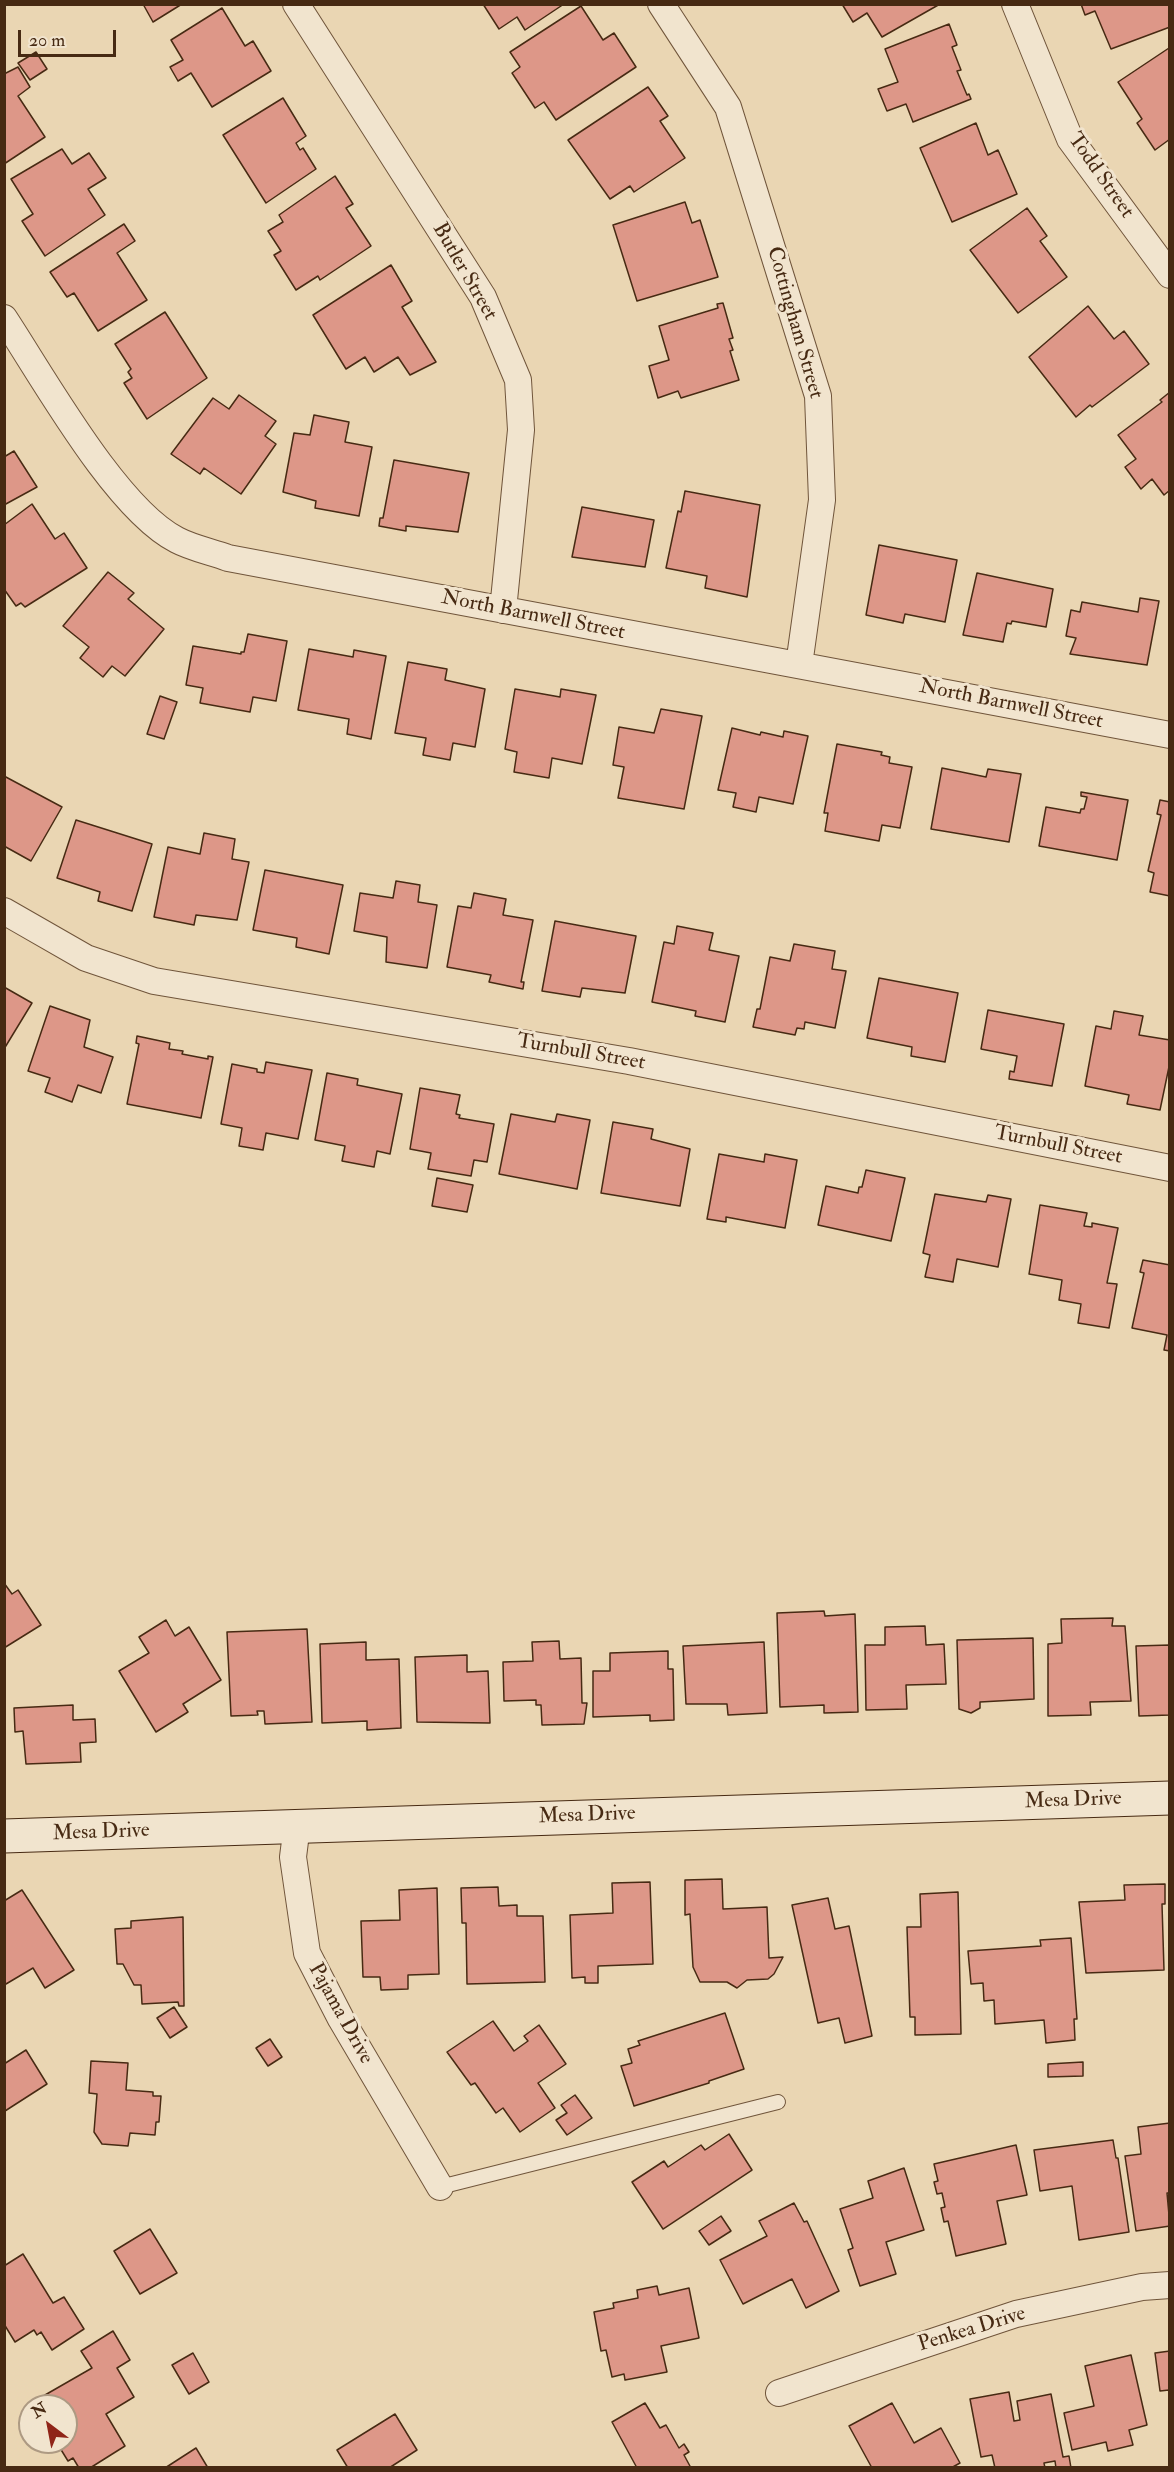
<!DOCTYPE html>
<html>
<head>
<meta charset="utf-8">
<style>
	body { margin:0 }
	#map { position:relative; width:1174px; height:2472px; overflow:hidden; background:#ead6b3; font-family:"IM FELL Double Pica",serif }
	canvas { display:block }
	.frame { position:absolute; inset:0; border:6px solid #472a13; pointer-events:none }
	.north { position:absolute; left:18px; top:2394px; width:60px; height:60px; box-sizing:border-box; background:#f1e4ce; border:2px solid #ad9a83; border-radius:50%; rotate:328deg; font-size:16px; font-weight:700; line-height:24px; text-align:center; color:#472a13 }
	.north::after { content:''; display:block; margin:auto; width:21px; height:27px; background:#8f2418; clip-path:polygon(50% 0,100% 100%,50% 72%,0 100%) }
	.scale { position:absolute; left:18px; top:30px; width:98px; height:27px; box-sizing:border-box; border:3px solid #472a13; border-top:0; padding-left:8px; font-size:18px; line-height:21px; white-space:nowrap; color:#472a13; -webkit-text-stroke:4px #f1e4ce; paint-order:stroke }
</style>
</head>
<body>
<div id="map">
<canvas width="1174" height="2472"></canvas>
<div class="frame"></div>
<div class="north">N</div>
<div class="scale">20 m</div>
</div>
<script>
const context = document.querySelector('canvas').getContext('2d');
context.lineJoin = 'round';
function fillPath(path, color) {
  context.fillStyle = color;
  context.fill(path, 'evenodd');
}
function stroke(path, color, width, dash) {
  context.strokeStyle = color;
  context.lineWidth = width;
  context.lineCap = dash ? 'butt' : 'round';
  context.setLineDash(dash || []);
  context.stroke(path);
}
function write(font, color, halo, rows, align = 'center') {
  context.font = font + ' "IM FELL Double Pica",serif';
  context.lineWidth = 6;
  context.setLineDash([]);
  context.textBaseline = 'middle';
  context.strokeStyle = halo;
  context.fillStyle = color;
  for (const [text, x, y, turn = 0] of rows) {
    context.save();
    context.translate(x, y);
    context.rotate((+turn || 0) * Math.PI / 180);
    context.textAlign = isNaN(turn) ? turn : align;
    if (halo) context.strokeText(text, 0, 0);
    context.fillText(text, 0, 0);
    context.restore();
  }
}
const building = new Path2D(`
	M143,4H182L153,22Z
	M483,4H564L525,30L517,17L499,29Z
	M842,4H940L882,37L867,13L853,22Z
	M1081,4H1170V27L1111,49L1095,11L1085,15Z
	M581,6L603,40L614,33L636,67L556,120L544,102L535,108L512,73L520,67L510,52Z
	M222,8L245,46L253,41L271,71L212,107L191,73L178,81L170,67L183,60L171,40Z
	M949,24L957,45L952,47L961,70L957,71L967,95L969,94L971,99L913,122L906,104L887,111L878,89L898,82L885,49Z
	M1169,48L1170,139L1155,150L1137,123L1142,119L1118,82Z
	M36,52L47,69L30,80L18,63Z
	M18,67L30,87L18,96L45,137L4,164V74Z
	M648,87L668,116L660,121L685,158L634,192L630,186L610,199L568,140Z
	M283,98L306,136L296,143L300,150L303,148L316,169L266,203L223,135Z
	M976,123L988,155L998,150L1017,194L952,222L920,148Z
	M62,149L72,164L89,153L106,178L88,189L105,215L45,256L22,221L33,214L11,179Z
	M335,176L353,204L346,208L371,246L320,280L318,276L296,290L274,255L281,251L268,231L283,222L279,215Z
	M685,202L692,223L700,220L718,277L637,301L613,225Z
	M1027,208L1047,236L1040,241L1067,277L1018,313L970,250Z
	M124,224L135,241L117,253L147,300L98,331L74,293L67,297L50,272Z
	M391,265L412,301L402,307L436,362L410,375L398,357L374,372L365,357L346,369L313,315Z
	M723,303L733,338L729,339L733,350L730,351L739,380L681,398L678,391L658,398L649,366L669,360L659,326L718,308L717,304Z
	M1088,306L1114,339L1124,331L1149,364L1092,407L1090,405L1076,417L1029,357Z
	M165,312L207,378L147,419L124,383L132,378L128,372L131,369L115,344Z
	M1170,392V490L1164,495L1152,479L1141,489L1125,467L1136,459L1118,435L1162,402L1160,400Z
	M239,395L276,421L265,436L276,444L241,494L204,468L200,474L171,454L213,398L229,409Z
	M314,415L349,422L345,442L372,447L359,516L315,508L316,501L283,492L294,433L310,435Z
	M14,451L37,487L4,505V457Z
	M394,460L469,473L458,532L406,526V531L379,526L380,518H383Z
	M685,491L760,505L747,597L705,588L707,576L666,568L678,511L681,512Z
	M32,504L55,539L64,533L87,568L25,607L21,603L16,606L4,589V525Z
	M582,507L654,520L645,567L572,557Z
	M879,545L957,560L945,622L905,614L903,623L866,615Z
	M108,572L134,593L128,599L164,629L125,676L112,666L103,677L80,658L89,647L63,626Z
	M977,573L1053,589L1046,627L1012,621L1011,624L1007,623L1003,642L963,635Z
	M1140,598L1159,601L1147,665L1070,654L1076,638L1066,636L1071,610L1080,612L1082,602L1138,612Z
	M248,634L287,641L276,701L253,697L250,712L200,703L203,688L186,685L193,646L241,654V652H244Z
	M309,649L353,657L354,650L386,656L371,739L347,734L349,719L298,710Z
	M408,662L447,669L445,680L485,689L475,747L453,743L450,760L423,755L426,738L395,733Z
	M515,689L560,697L561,689L596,695L582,764L552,758L549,778L514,772L517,752L505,749Z
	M160,696L177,702L164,739L147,734Z
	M661,709L702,716L684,809L618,798L624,767L613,765L619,727L654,733Z
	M732,728L760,735L761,732L783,737L784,731L808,736L793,804L759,797L756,812L733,807L736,793L718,790Z
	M837,744L882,752L881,755L890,757L889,763L912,767L900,828L882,825L879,841L825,831L828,813H824Z
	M942,768L986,777L988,769L1021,774L1009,842L931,829Z
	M4,776L62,807L31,861L4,846Z
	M1081,792L1128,800L1117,860L1039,846L1046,807L1080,813L1081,809H1084L1087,797L1081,796Z
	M1160,800L1170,802V896L1150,892L1154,873L1148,871L1161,815L1157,814Z
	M76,820L152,844L132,911L98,901L100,892L57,878Z
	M204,833L235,839L232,859L249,862L237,920L196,915L194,925L154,917L168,847L200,854Z
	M265,870L343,885L329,954L296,947L297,938L253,930Z
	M396,881L420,885L418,902L437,905L427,968L386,962L387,937L354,931L360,893L393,898Z
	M474,893L506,899L503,915L533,920L521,982H524L523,989L489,982L491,975L447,967L458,906L471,908Z
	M555,921L636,936L625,993L582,988L580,997L542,991Z
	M677,926L713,933L709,950L739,956L725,1022L695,1016L696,1011L652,1002L664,942L674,944Z
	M794,944L835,951L832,969L846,971L835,1028L805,1022L804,1029L797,1028L795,1035L753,1027L757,1009H760L770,957L790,961Z
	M879,978L958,993L945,1062L911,1056L912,1047L867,1038Z
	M4,987L32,1003L4,1049Z
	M50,1006L90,1020L84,1047L113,1057L101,1093L78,1085L72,1102L45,1092L50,1078L28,1071Z
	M988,1010L1064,1024L1052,1086L1009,1079L1010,1071L1014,1072L1017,1056L981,1049Z
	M1114,1011L1143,1016L1139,1035L1170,1040V1062L1160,1110L1127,1104L1129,1095L1085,1086L1096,1026L1111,1029Z
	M137,1036L170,1043L169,1049L183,1051L182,1054L208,1059V1056L213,1057L201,1118L127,1104L139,1044L136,1043Z
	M266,1062L312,1070L298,1139L266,1133L263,1150L239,1146L242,1128L221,1124L232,1064L257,1069V1072L264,1073Z
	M327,1073L358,1079L357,1085L402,1094L390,1154L377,1151L374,1167L342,1161L345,1146L315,1140Z
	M420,1088L460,1095L456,1114L460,1115L459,1118L494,1124L487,1162L474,1160L471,1176L428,1169L431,1153L410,1149Z
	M511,1114L555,1122L557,1114L590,1120L577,1189L499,1174Z
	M613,1122L653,1129L651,1139L690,1149L680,1206L601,1193Z
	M719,1154L764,1162L765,1154L797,1160L785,1228L726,1217V1222L707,1219Z
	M866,1170L905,1178L891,1241L818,1225L826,1186L858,1193L859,1187H862Z
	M437,1178L473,1185L467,1212L432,1206Z
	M935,1194L986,1202L988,1195L1011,1199L998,1267L957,1259L953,1282L925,1277L930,1255L923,1253Z
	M1040,1205L1087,1213L1084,1226L1092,1227V1223L1118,1228L1107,1283L1117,1284L1109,1328L1078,1323L1081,1304L1059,1300L1062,1280L1029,1274Z
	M1143,1260L1170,1265V1351L1164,1350L1167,1335L1132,1328L1144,1273L1140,1272Z
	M4,1583L12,1594L18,1590L41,1625L4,1648Z
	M824,1611L825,1616L855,1614L858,1712L824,1713V1705L780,1707L777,1613Z
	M1113,1618L1112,1626H1125L1131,1701L1090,1702L1091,1715L1048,1716V1644L1062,1643L1061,1619Z
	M166,1620L175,1636L189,1627L221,1680L183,1704L188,1712L156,1732L119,1671L149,1653L139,1637Z
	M925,1626L926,1645L944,1644L946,1684L906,1685L907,1709L866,1710L865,1645H885V1627Z
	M307,1629L312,1722L265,1724L264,1711H257L258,1715L231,1716L227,1632Z
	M1033,1638L1034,1699L980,1702V1708L971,1713L959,1709L957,1640Z
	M559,1641L560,1659L581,1658L582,1703H587L584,1724L542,1725L541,1705H536V1700L504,1701L503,1662L533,1661L532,1642Z
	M366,1642V1660L399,1659L401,1728L367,1730V1721L322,1723L320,1644Z
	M764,1642L767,1713L728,1715L727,1704H686L683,1646Z
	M1170,1645V1715L1139,1716L1136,1646Z
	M668,1651V1669H673L674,1720L650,1721V1715L593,1717V1671H610V1653Z
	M467,1655V1672L488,1671L490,1723L417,1722L415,1657Z
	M73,1705V1720L95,1719L96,1742L80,1743L81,1762L26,1764L23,1731L15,1732L14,1708Z
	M722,1879L723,1909L767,1907L769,1958L783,1957L774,1974L768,1979L747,1980L737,1988L727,1982H700L693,1967L690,1914L685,1915V1880Z
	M650,1882L653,1964L598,1966V1983H585V1977L572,1978L570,1915L613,1913L612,1883Z
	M1165,1884V1904H1162L1164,1970L1086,1973L1079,1902L1125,1900L1124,1885Z
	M498,1887L499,1906L517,1905V1916H543L545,1982L467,1984L466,1923H462L461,1888Z
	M437,1888L439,1974L408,1975V1989L381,1990L380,1977H363L361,1921L400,1920L399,1890Z
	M22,1890L74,1970L45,1988L33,1968L6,1984L4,1981V1901Z
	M958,1892L961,2034L915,2035V2017H910L907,1927H921L920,1894Z
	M828,1898L835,1929L849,1926L872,2036L845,2043L839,2018L818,2023L792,1905Z
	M183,1917L184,2006H179L178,2002L142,2004L141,1985H134L123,1964H117L115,1929L131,1928V1921Z
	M1071,1938L1077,2019H1074L1075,2040L1046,2043L1044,2020L995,2024L994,2000L984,2001L983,1983L971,1984L968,1951L1041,1946L1040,1940Z
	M174,2007L187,2027L170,2038L157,2018Z
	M725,2013L744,2069L709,2081V2083L634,2106L621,2066L632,2063L628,2049L640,2045L638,2041Z
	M493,2021L514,2051L528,2041L524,2036L539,2025L566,2064L538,2083L555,2108L520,2132L503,2108L496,2113L475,2083L471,2085L447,2052Z
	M270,2039L282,2057L268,2066L256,2048Z
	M26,2050L47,2084L5,2111L4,2064Z
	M91,2061L128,2063L126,2090L153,2092V2096H161L159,2122H156L155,2135L130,2133L128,2146L102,2144L94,2132L97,2094L89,2093Z
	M1083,2062V2076L1048,2077V2064Z
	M575,2095L592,2118L567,2135L556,2120L567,2113L561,2105Z
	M1170,2123V2193H1167L1170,2226L1136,2231L1125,2156L1141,2154L1138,2127Z
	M729,2134L752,2170L663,2229L632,2182L664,2161L668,2167L701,2145L705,2150Z
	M1113,2140L1116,2158H1118L1129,2232L1079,2240L1072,2186L1040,2191L1034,2150Z
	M1016,2145L1027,2195L997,2201L1006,2244L956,2256L948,2221L944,2222L941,2208L945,2207L942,2193L937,2194L934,2182L938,2181L934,2164Z
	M904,2168L924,2230L886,2242L896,2274L860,2286L848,2250L853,2248L840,2209L873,2198L868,2181Z
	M794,2203L804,2222L807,2221L839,2291L806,2308L792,2279L743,2304L720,2260L767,2236L759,2221Z
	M721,2216L731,2231L709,2245L699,2231Z
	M150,2229L177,2273L140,2294L114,2251Z
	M23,2254L53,2303L64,2297L84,2329L52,2350L41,2332L37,2335L34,2330L15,2342L4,2324V2266Z
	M657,2286L659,2295L689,2288L699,2338L661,2346L667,2372L625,2380L624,2374L612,2377L606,2350L601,2351L594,2312L614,2308L613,2303L638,2298L637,2290Z
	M113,2331L130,2360L117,2368L134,2397L106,2414L125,2446L90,2468H79L73,2458L68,2461L60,2448L64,2445L62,2442H66V2406H52L45,2395L92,2368L81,2351Z
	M1170,2351V2395L1169,2390L1160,2391L1155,2353Z
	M193,2353L209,2382L189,2394L172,2365Z
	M1131,2355L1147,2425L1129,2430L1133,2445L1108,2451L1106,2442L1072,2450L1064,2413L1094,2406L1085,2366Z
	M1009,2392L1014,2421L1020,2420L1017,2401L1051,2394L1063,2457L1069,2456L1071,2468H1056L1055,2461L1044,2463L1045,2468H995L992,2455L981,2457L970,2399Z
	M645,2403L660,2428L666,2425L679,2448L684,2444L689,2452L684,2455L691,2468H637L612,2422Z
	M892,2403L914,2443L941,2428L960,2463L951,2468H872L849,2426Z
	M395,2414L417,2450L389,2468H348L337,2450Z
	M196,2448L208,2468H165Z`);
fillPath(building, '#dd9788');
stroke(building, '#472a13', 1.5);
const service = new Path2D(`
	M440,2187L778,2102`);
const minor = new Path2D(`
	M296,4L483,297L518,380L521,430L503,610
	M661,4L728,107L818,396L822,500L799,665
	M1015,4L1070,139L1170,275
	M4,318C43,377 116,509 177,540C192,548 212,552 228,558L1170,735
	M4,911L86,958L154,981L629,1061L1170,1168
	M297,1825L293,1857L307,1953L341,2019L440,2187
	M779,2393L1016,2314L1142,2287L1170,2285`);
const secondary = new Path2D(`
	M4,1836L1170,1798`);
stroke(service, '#70553b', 16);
stroke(minor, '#70553b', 28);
stroke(secondary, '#472a13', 35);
stroke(service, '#f1e4ce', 14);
stroke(minor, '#f1e4ce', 26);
stroke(secondary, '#f1e4ce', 33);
write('21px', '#472a13', '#f1e4ce', [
	["Todd Street",1100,176,55],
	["Butler Street",464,272,60],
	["Cottingham Street",794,323,74],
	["North Barnwell Street",533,616,11],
	["North Barnwell Street",1011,705,11],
	["Turnbull Street",581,1053,10],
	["Turnbull Street",1058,1146,11],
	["Mesa Drive",1073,1801,-2],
	["Mesa Drive",587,1816,-2],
	["Mesa Drive",101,1833,-2],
	["Pajama Drive",340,2014,61],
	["Penkea Drive",972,2330,-17]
]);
</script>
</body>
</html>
